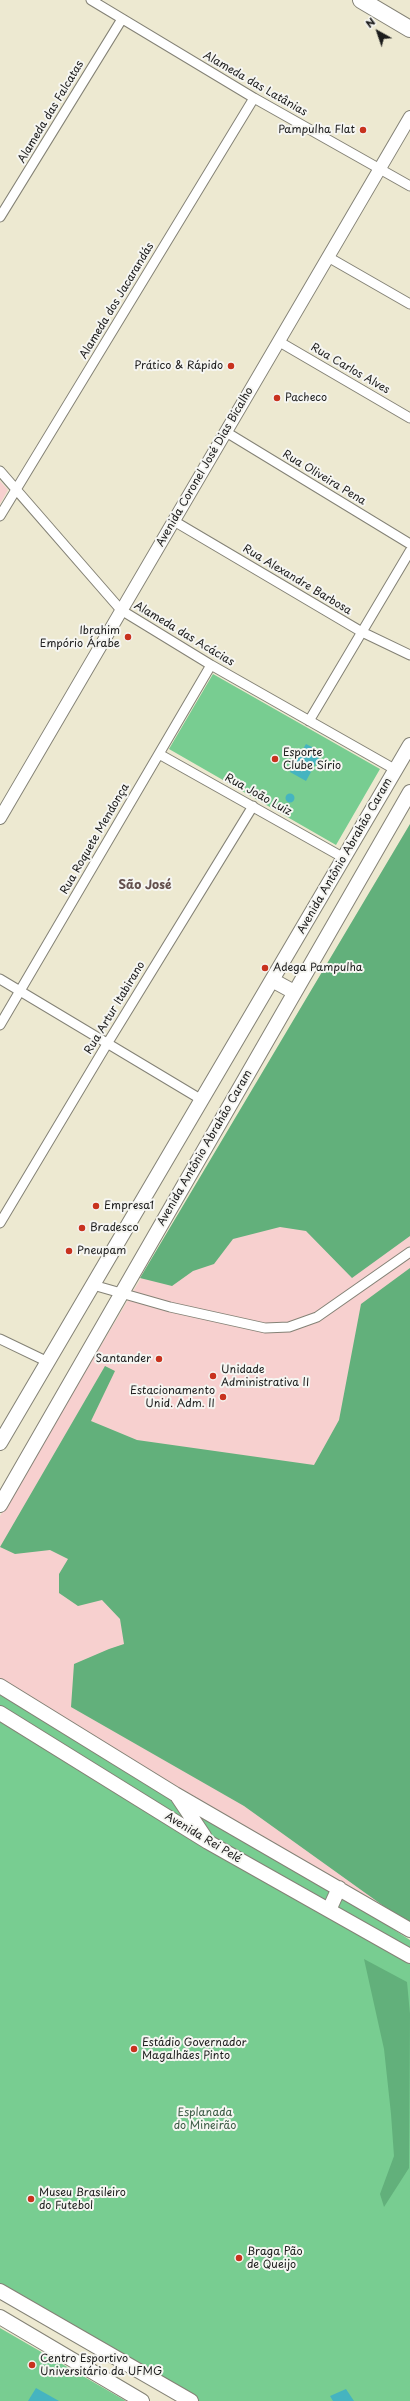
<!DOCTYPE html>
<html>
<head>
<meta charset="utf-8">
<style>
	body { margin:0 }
	#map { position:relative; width:410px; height:2401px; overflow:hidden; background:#ede9d1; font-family:"Playpen Sans",sans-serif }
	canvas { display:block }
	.north { position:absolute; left:358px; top:12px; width:40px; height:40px; -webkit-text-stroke:3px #f6f6f2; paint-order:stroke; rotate:320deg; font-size:11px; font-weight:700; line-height:16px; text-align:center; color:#1c1c1c }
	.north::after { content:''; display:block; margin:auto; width:14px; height:18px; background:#1c1c1c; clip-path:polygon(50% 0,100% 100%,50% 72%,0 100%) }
</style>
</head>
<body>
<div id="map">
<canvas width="410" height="2401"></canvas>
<div class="north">N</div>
</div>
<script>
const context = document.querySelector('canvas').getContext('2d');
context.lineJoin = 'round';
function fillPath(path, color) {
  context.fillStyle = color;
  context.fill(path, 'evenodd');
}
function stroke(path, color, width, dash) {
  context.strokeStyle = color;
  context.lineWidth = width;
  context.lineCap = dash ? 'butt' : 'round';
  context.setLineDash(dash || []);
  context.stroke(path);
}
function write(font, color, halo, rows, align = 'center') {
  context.font = font + ' "Playpen Sans",sans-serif';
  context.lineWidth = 4;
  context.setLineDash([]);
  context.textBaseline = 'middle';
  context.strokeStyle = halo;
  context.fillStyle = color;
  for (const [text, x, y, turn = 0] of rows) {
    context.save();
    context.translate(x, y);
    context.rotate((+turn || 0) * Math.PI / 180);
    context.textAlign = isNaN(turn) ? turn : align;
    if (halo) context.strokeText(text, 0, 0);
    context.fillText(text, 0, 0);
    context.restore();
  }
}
fillPath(new Path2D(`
	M0,481L8,490L0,504Z
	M410,824V1929L0,1678V1516Z`), '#f7d0cf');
fillPath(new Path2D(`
	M213,674L380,769L336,845L169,749Z
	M0,1695L325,1885L410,1940V2401H181L0,2298Z
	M0,2328L126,2401H0Z`), '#78cd91');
fillPath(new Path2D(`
	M410,824V1236L352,1278L306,1231L280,1227L233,1239L214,1264L193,1271L172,1286L140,1278Z
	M410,1268V1925L244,1806L71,1707L74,1664L109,1649L124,1644L120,1619L102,1600L78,1606L59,1593V1574L68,1559L50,1550L15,1554L0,1547L105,1366L115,1371L91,1421L137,1440L314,1465L339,1420L361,1304Z
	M364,1959L407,1982L410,2014L409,2168L384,2207L380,2194L394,2156L391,2114L384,2049Z`), '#62b07b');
fillPath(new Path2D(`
	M306,744L322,752L306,781L290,772Z
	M285.5 798a4.5 4.5 0 1 1 9 0a4.5 4.5 0 1 1-9 0Z
	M36,2388L59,2401H28Z
	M346,2389L354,2401H333L330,2396Z`), '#45b4c0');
const street = new Path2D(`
	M91,0L254,98L410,186
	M0,217L122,19
	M328,257L410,304
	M278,341L410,418
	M226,432L410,544
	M0,471L121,610L211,665L396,770
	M0,516L254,98
	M174,521L362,632L410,655
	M309,721L410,551
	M159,754L344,858
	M0,979L202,1100
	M0,1025L211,665
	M0,1223L107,1044L253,806
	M93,1285L170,1307L265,1328L289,1327L317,1317L410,1252
	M0,1339L48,1362`);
const secondary = new Path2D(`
	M0,818L410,117`);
const primary = new Path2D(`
	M272,980L294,992
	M0,1443L410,745
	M0,1505L410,792
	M0,1686L175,1794L410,1930
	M0,1713L208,1842L410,1956
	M178,1797L204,1836
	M329,1910L339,1888
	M0,2291L191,2401
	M0,2317L142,2401`);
const highway = new Path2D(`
	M361,0L410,29`);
stroke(street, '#848276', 11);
stroke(secondary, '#848276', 14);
stroke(primary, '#848276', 16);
stroke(highway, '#848276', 18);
stroke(street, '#fff', 9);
stroke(secondary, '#fff', 12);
stroke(primary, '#fff', 14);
stroke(highway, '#fff', 16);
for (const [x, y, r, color] of [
	[363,130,4,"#c8321e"],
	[231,366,4,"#c8321e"],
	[277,398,4,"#c8321e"],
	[128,637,4,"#c8321e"],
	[275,759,4,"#c8321e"],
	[265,968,4,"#c8321e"],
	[96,1206,4,"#c8321e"],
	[82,1228,4,"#c8321e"],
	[69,1251,4,"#c8321e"],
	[159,1359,4,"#c8321e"],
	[213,1376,4,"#c8321e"],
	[223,1397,4,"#c8321e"],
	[134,2049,4,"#c8321e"],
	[31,2199,4,"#c8321e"],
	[239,2258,4,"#c8321e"],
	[32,2365,4,"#c8321e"]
]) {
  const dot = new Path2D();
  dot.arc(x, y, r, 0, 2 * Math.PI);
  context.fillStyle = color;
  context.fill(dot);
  stroke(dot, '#f6f6f2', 1.5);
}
write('11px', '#1c1c1c', '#f6f6f2', [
	["Alameda das Latânias",255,84,30],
	["Alameda das Falcatas",51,112,-59],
	["Alameda dos Jacarandás",117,301,-59],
	["Rua Carlos Alves",350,369,30],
	["Avenida Coronel José Dias Bicalho",205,467,-60],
	["Rua Oliveira Pena",324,478,31],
	["Rua Alexandre Barbosa",297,580,31],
	["Alameda das Acácias",184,634,31],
	["Rua João Luiz",258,795,29],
	["Rua Roquete Mendonça",95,839,-60],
	["Avenida Antônio Abrahão Caram",345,856,-60],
	["Rua Artur Itabirano",115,1008,-59],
	["Avenida Antônio Abrahão Caram",205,1148,-60],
	["Avenida Rei Pelé",203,1838,31]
]);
write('11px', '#1c1c1c', '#f6f6f2', [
	["Pampulha Flat",355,130,"right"],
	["Prático & Rápido",223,366,"right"],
	["Pacheco",285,398],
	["Ibrahim",120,631,"right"],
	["Empório Árabe",120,644,"right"],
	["Esporte",283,753],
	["Clube Sírio",283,766],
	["Adega Pampulha",273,968],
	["Empresa1",104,1206],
	["Bradesco",90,1228],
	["Pneupam",77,1251],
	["Santander",151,1359,"right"],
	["Unidade",221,1370],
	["Administrativa II",221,1383],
	["Estacionamento",215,1391,"right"],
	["Unid. Adm. II",215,1404,"right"],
	["Estádio Governador",142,2043],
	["Magalhães Pinto",142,2056],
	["Museu Brasileiro",39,2193],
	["do Futebol",39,2206],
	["Braga Pão",247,2252],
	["de Queijo",247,2265],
	["Centro Esportivo",40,2359],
	["Universitário da UFMG",40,2372]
], 'left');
write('11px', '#3c5a45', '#f6f6f2', [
	["Esplanada",205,2113],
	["do Mineirão",205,2126]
]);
write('bold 12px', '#64504e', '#f6f6f2', [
	["São José",145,886]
]);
</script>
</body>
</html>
